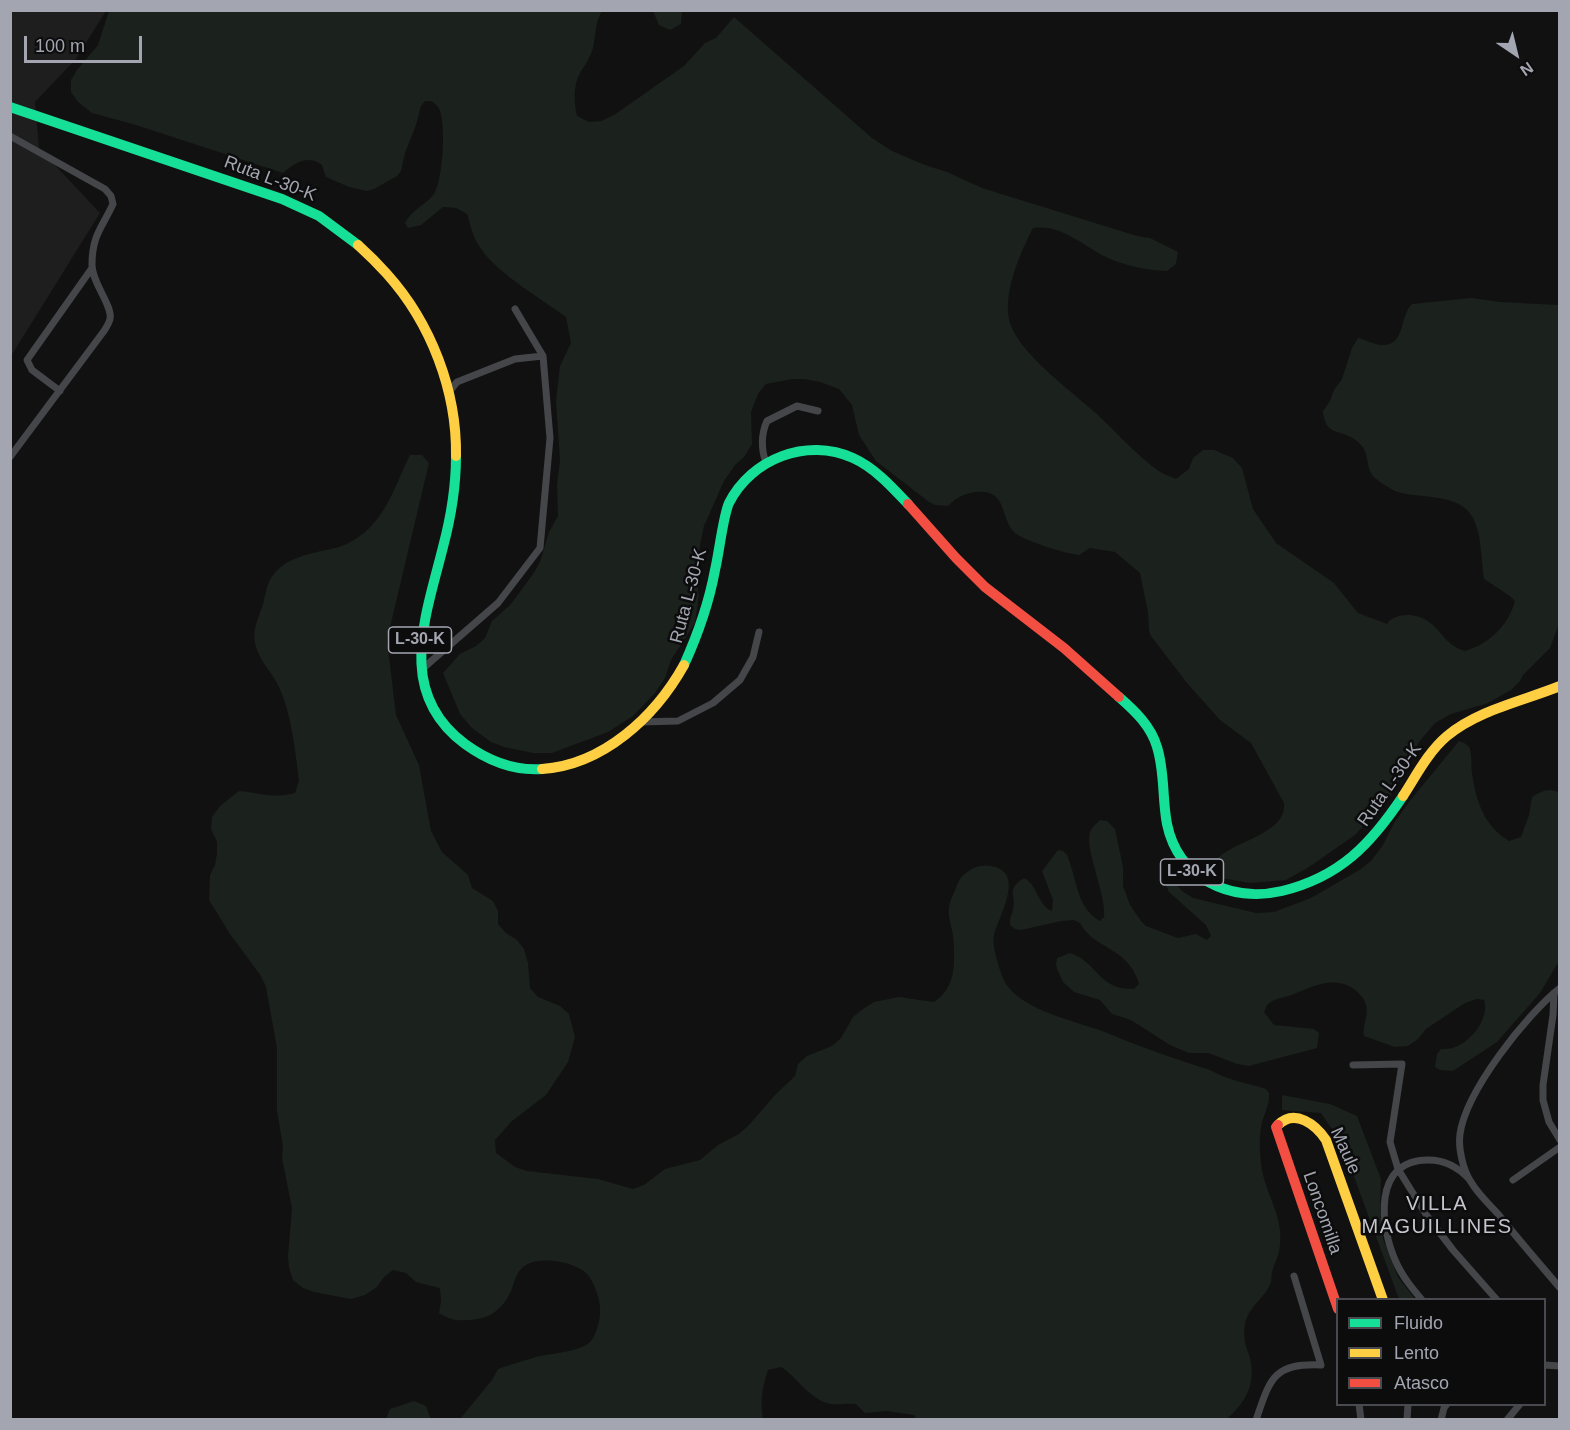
<!DOCTYPE html>
<html>
<head>
<meta charset="utf-8">
<style>
	body { margin:0 }
	#map { position:relative; width:1570px; height:1430px; overflow:hidden; background:#111; font-family:Arial,sans-serif }
	canvas { display:block }
	.frame { position:absolute; inset:0; border:12px solid #a3a6b1; pointer-events:none }
	.legend { position:absolute; left:1336px; top:1298px; width:210px; height:108px; box-sizing:border-box; background:#0c0c0d; border:2px solid #484a4f; margin:0; padding:8px 10px; list-style:none; font-size:18px; color:#a3a6b1 }
	.legend li { display:flex; align-items:center; gap:12px; height:30px }
	.legend b { width:30px; border:2px solid #484a4f }
	.north { position:absolute; left:1486px; top:24px; width:60px; height:60px; -webkit-text-stroke:4px #0c0c0d; paint-order:stroke; rotate:145deg; font-size:16px; font-weight:700; line-height:24px; text-align:center; color:#a3a6b1 }
	.north::after { content:''; display:block; margin:auto; width:21px; height:27px; background:#a3a6b1; clip-path:polygon(50% 0,100% 100%,50% 72%,0 100%) }
	.scale { position:absolute; left:24px; top:36px; width:118px; height:27px; box-sizing:border-box; border:3px solid #a3a6b1; border-top:0; padding-left:8px; font-size:18px; line-height:21px; white-space:nowrap; color:#a3a6b1; -webkit-text-stroke:4px #0c0c0d; paint-order:stroke }
</style>
</head>
<body>
<div id="map">
<canvas width="1570" height="1430"></canvas>
<div class="frame"></div>
<ul class="legend">
<li><b style="height:8px;background:#16e098"></b>Fluido</li>
<li><b style="height:8px;background:#ffcf43"></b>Lento</li>
<li><b style="height:8px;background:#f24e42"></b>Atasco</li>
</ul>
<div class="north">N</div>
<div class="scale">100 m</div>
</div>
<script>
const context = document.querySelector('canvas').getContext('2d');
context.lineJoin = 'round';
function fillPath(path, color) {
  context.fillStyle = color;
  context.fill(path, 'evenodd');
}
function stroke(path, color, width, dash) {
  context.strokeStyle = color;
  context.lineWidth = width;
  context.lineCap = dash ? 'butt' : 'round';
  context.setLineDash(dash || []);
  context.stroke(path);
}
function write(font, color, halo, rows, align = 'center') {
  context.font = font + ' Arial,sans-serif';
  context.lineWidth = 5;
  context.setLineDash([]);
  context.textBaseline = 'middle';
  context.strokeStyle = halo;
  context.fillStyle = color;
  for (const [text, x, y, turn = 0] of rows) {
    context.save();
    context.translate(x, y);
    context.rotate((+turn || 0) * Math.PI / 180);
    context.textAlign = isNaN(turn) ? turn : align;
    if (halo) context.strokeText(text, 0, 0);
    context.fillText(text, 0, 0);
    context.restore();
  }
}
fillPath(new Path2D(`
	M11,11H106L76,59L35,102L39,148L100,213L11,356Z`), '#1e1e1f');
fillPath(new Path2D(`
	M109,11H602C595,22 596,35 593,48C590,58 585,65 580,73C573,85 574,103 577,116L589,122L601,121L614,115L684,66L705,43L716,38L734,17L872,138L892,151L925,165L947,172L982,188L1137,236L1150,238L1178,252L1176,264L1167,271C1146,270 1125,266 1106,257C1083,246 1062,224 1033,228C1020,253 999,300 1012,328C1024,357 1075,394 1099,416C1116,432 1133,451 1152,466C1159,472 1168,476 1176,479L1189,469L1193,458L1203,450H1214L1233,458L1242,468L1253,509L1276,543L1334,583L1358,613L1387,624C1395,612 1417,613 1429,622C1442,631 1445,645 1465,651C1489,644 1508,626 1515,601L1510,596L1484,579C1481,561 1482,537 1474,520C1461,491 1420,500 1395,491C1389,488 1381,483 1375,478C1363,467 1373,451 1354,439C1339,429 1325,436 1323,411L1330,401L1334,390L1342,379L1352,348L1358,338C1366,340 1373,344 1381,345C1406,347 1399,316 1412,304L1472,298L1500,302L1559,305L1560,621L1550,648L1523,675L1520,681L1511,690L1488,703L1451,714L1435,723L1419,742L1390,797L1355,835L1309,867L1286,880L1250,883L1221,878L1211,872C1211,842 1288,840 1284,803L1251,743L1220,720L1187,683L1151,636L1149,631L1148,612L1140,573L1115,552L1090,548L1079,555L1073,554C1061,552 1023,540 1015,533C1000,520 1008,488 976,492C963,494 957,497 948,506L935,505L929,502L876,461L859,435L852,405L839,389L820,382L805,379H792L766,384L758,394L751,412L752,444L744,457L735,465L724,481L704,526L700,545L696,578L699,595L695,623L671,660L665,678L655,693L633,716L608,732L552,753H533L504,747L491,742L472,728L460,714L443,673L460,654L476,646L485,638L492,621L511,604L533,574L540,562L549,532L558,516L557,485L560,460L556,401L560,366L571,343L566,317C539,297 492,271 476,241C472,233 470,223 467,214L456,208L443,207L421,225L408,228L405,223C411,210 426,205 434,194C443,180 447,120 438,107C438,106 432,101 431,101H425L421,106L416,125L405,153L401,171L397,176L374,189L367,191L349,187L326,177L322,165C309,154 294,163 283,173L136,125L92,113L78,102L71,92V80L77,70L98,45Z
	M653,11H682L681,24L670,30L659,25Z
	M410,455H422L429,463L387,640L396,715L419,765L431,831L442,852L468,875L472,888L493,901L498,911V924L506,933L517,940L524,949L528,963L530,988L538,997L560,1006L569,1014L575,1037L568,1062L546,1095L512,1121L495,1140L496,1153L515,1167L527,1171L598,1179L633,1189L644,1185L665,1169L700,1160L718,1145L739,1134L749,1125L775,1095L795,1076L798,1064L807,1056L832,1046L841,1038L853,1017L863,1009L874,1002L899,997L934,1002C957,987 955,961 953,936C952,927 948,919 949,909C949,902 953,895 956,888C958,882 961,876 966,873C973,867 982,864 991,866C1027,872 998,917 994,936C991,944 1001,976 1006,984C1025,1012 1077,1021 1107,1033C1141,1047 1175,1059 1210,1070C1217,1073 1223,1077 1231,1079C1242,1083 1254,1085 1266,1089L1269,1093C1270,1107 1263,1114 1261,1128C1259,1139 1260,1153 1261,1164C1265,1196 1286,1217 1279,1252C1278,1258 1274,1263 1273,1269C1271,1273 1272,1278 1271,1282C1265,1299 1249,1305 1245,1324C1243,1336 1245,1344 1249,1355C1257,1382 1247,1401 1227,1419H916L914,1415L887,1411L865,1413L856,1404C847,1403 839,1405 831,1404C811,1401 797,1377 781,1367L768,1370C762,1387 760,1402 763,1419H460L492,1380L498,1369C510,1365 521,1361 533,1358C548,1353 578,1353 590,1342C597,1334 601,1318 600,1307C599,1296 594,1282 587,1274C575,1261 537,1255 523,1267C515,1274 515,1282 511,1291C502,1310 490,1319 469,1320C457,1321 450,1320 439,1313L441,1301L440,1288L416,1282L406,1273L393,1270L384,1277L377,1287L365,1295L351,1299L314,1292L303,1288L293,1280L289,1268L288,1256L292,1208L282,1158L283,1146L277,1111V1048L266,987L261,976L230,934L209,900L210,875L215,865L217,853V842L211,829L212,817L220,806L239,791C262,793 271,799 295,793L299,781C295,750 292,716 279,687C272,672 259,661 255,643C252,628 259,618 263,604C265,596 266,589 269,582C280,558 309,554 331,549C343,547 355,540 364,533C388,513 397,481 410,455Z
	M1459,741C1464,743 1468,744 1470,749C1472,757 1471,766 1472,773C1476,801 1484,826 1509,841L1521,837L1529,815L1532,797C1542,791 1549,787 1559,793V961L1540,993L1497,1042L1453,1071L1440,1070L1435,1067L1437,1054L1441,1049C1446,1049 1451,1049 1455,1047C1472,1041 1490,1017 1484,1000L1477,999L1465,1003L1426,1029L1418,1039L1408,1046L1395,1047L1364,1036C1362,1025 1369,1016 1366,1005C1364,998 1360,994 1355,990C1335,975 1314,986 1294,994C1287,997 1279,998 1272,1001L1267,1005L1264,1012L1274,1025L1314,1029L1319,1033L1317,1048L1249,1066L1237,1064L1208,1053H1189L1170,1045L1131,1020L1112,1014L1100,1000L1074,992L1063,982L1057,969L1056,964L1057,958L1070,953C1099,963 1098,990 1134,989L1139,984C1128,946 1094,950 1080,923L1074,920L1061,921L1021,930L1015,929L1010,925C1009,918 1012,916 1013,909C1017,894 1005,890 1024,878C1038,885 1037,905 1052,911L1053,900L1042,871L1058,850L1063,851L1067,855C1077,878 1076,908 1100,921L1104,917C1107,895 1082,844 1091,830C1093,826 1097,823 1100,820L1107,821L1115,829L1123,867V886L1130,905L1141,921L1146,926L1178,938L1196,934L1207,940L1211,936L1206,925L1169,892L1166,885L1170,881L1175,883L1182,891L1193,898L1256,913L1274,912L1311,898L1361,869L1371,861L1383,845L1394,823L1409,802Z
	M1282,1095L1330,1104L1357,1116L1381,1179L1380,1209L1383,1239L1398,1277L1415,1299H1399L1342,1144L1321,1113L1282,1110Z
	M414,1401L426,1406L430,1417L433,1419H386L390,1409Z`), '#1b211c');
stroke(new Path2D(`
	M10,136L105,189L111,196L113,204C102,228 92,235 92,265C92,283 113,306 110,319C109,323 106,328 104,331L10,457
	M60,391L32,370L27,360L92,268
	M449,392L457,382L515,359L543,356
	M766,462C761,450 761,434 767,421L797,406L818,411
	M421,670L498,603L540,548L550,438L543,356L515,309
	M641,722L678,721L713,703L740,680L753,657L759,632
	M1560,988C1526,1015 1466,1091 1460,1134C1458,1148 1463,1170 1471,1182C1478,1194 1489,1204 1498,1214C1518,1239 1539,1263 1560,1288
	M1554,993L1553,1015L1543,1085V1100L1549,1122L1560,1140
	M1353,1065L1402,1064L1390,1142L1398,1169L1427,1216L1453,1250L1497,1300
	M1513,1180L1560,1147
	M1422,1300C1412,1288 1402,1276 1396,1262C1380,1227 1372,1160 1428,1160C1444,1160 1458,1167 1469,1179
	M1544,1365L1560,1366
	M1359,1404L1361,1420
	M1256,1420C1270,1379 1273,1363 1321,1365L1294,1276
	M1407,1420L1408,1404
	M1441,1420L1444,1408L1447,1404
	M1507,1420L1520,1404`), '#45464a', 7);
stroke(new Path2D(`
	M10,107L282,199L319,216L358,245
	M456,456C456,487 451,517 443,547C426,616 395,692 465,744C487,760 514,771 542,769
	M684,665C698,634 709,603 715,570C719,554 723,516 729,503C751,459 807,437 853,458C875,468 892,487 908,504
	M1119,697C1135,711 1151,726 1157,747C1165,772 1162,798 1167,824C1178,878 1230,903 1282,891C1340,877 1371,844 1403,796`), '#16e098', 10);
stroke(new Path2D(`
	M358,245C368,254 378,264 387,274C431,323 457,391 456,456
	M542,769C603,765 655,717 684,665
	M1403,796C1416,776 1428,752 1447,736C1478,710 1523,701 1560,686
	M1278,1125C1295,1108 1316,1125 1326,1140L1383,1300`), '#ffcf43', 10);
stroke(new Path2D(`
	M908,504L956,558L985,587L1064,648L1119,697
	M1278,1125L1276,1127L1338,1309`), '#f24e42', 10);
for (const [x, y, w] of [
	[420,640,63],
	[1192,872,63]
]) {
  const box = new Path2D();
  box.roundRect(x - w / 2, y - 13, w, 26, 4.5);
  context.fillStyle = '#0c0c0d';
  context.fill(box);
  stroke(box, '#a3a6b1', 1.5);
}
write('bold 16px', '#a3a6b1', null, [
	["L-30-K",420,640],
	["L-30-K",1192,872]
]);
write('18px', '#a3a6b1', '#0c0c0d', [
	["Ruta L-30-K",270,179,21],
	["Ruta L-30-K",689,596,-75],
	["Ruta L-30-K",1390,785,-55],
	["Maule",1345,1151,66],
	["Loncomilla",1322,1213,71]
]);
context.letterSpacing = '1.5px';
write('20px', '#c4c5cd', '#0c0c0d', [
	["VILLA",1437,1204],
	["MAGUILLINES",1437,1227]
]);
context.letterSpacing = '0px';
</script>
</body>
</html>
